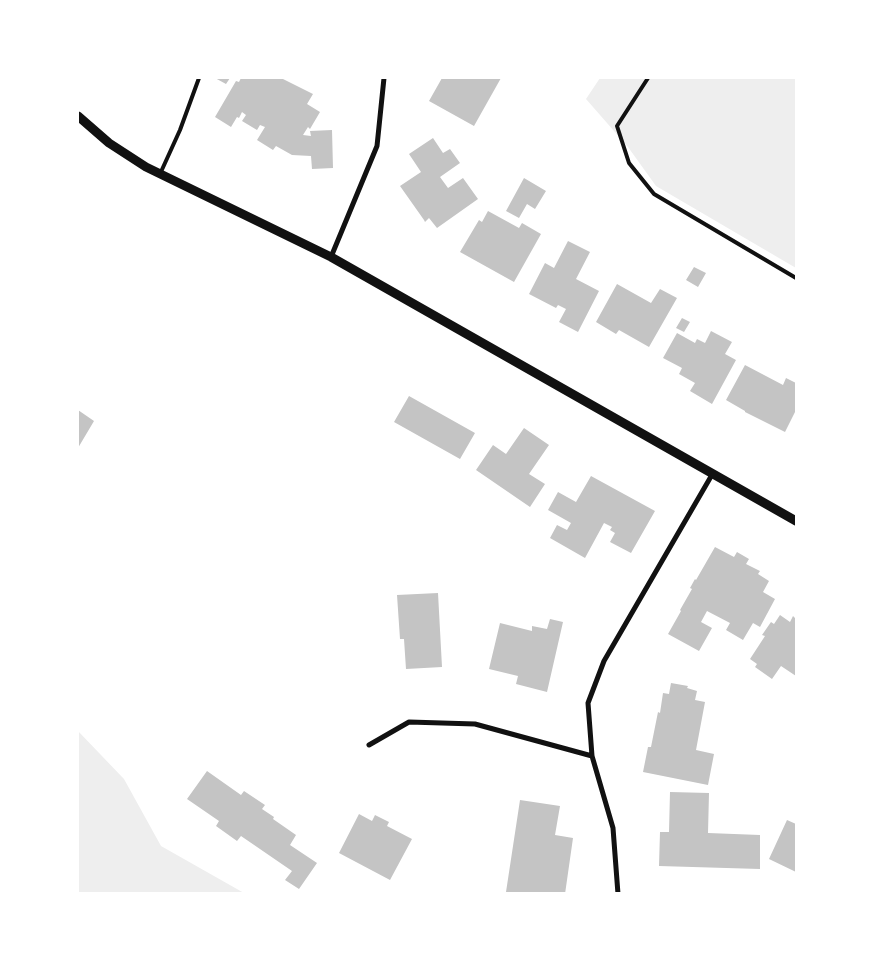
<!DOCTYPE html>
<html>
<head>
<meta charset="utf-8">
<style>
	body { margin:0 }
	#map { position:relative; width:874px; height:971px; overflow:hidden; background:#fff; font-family:"PT Sans",sans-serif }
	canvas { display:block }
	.frame { position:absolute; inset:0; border:79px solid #fff; pointer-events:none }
</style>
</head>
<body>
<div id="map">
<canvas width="874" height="971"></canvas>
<div class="frame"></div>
</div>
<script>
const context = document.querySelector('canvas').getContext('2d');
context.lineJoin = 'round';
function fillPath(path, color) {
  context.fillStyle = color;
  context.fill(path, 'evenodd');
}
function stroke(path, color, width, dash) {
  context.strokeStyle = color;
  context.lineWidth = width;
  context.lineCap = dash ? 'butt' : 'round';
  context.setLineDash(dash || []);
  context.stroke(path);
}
fillPath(new Path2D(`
	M600,78H796V268L656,186L628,147L586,99Z
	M78,731L124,779L161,846L244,893H78Z`), '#eee');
fillPath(new Path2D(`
	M215,78H230L226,84Z
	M241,78H281L313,94L307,104L320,112L310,129L308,127L303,135L311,136L310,131L332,130L333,168L312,169L311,156L292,155L276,146L273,150L257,140L265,127L260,125L257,130L242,121L246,115L242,112L239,118L237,117L231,127L215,117L236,81L239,82Z
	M442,78H501L474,126L429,101Z
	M433,138L443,153L450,149L460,163L440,177L448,188L463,178L478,199L437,228L429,218L425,222L424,220L400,186L421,172L409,154Z
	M524,178L546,191L535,209L527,204L519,218L506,211Z
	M488,211L519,228L522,223L541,234L514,282L460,252L479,220L482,222Z
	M568,241L590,252L576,279L599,291L578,332L559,322L566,309L558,305L556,308L529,294L545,263L554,268Z
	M694,267L706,273L698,287L686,280Z
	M617,284L651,303L660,289L677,298L649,347L619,330L616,334L596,322Z
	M682,318L690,322L684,332L676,328Z
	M711,331L732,342L725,354L736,360L712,404L690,391L695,383L679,374L682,368L663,358L677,333L695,343L697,339L705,343Z
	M745,365L783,385L786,378L796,383V410L785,432L745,412V411L726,400Z
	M409,396L475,433L460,459L394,422Z
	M78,410L94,421L78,448Z
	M524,428L549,445L529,474L545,484L530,507L476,470L493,445L506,454Z
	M591,476L655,511L631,553L610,542L615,533L610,530L612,527L604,523L585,558L550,538L557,525L567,530L571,523L548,510L558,492L576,502Z
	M715,547L734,557L737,552L749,559L746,564L760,571L758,574L769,581L763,592L775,599L760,627L753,623L743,640L726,630L730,623L707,611L701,622L712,628L699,651L668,634L681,611L680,610L692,589L690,588L695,579L696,580Z
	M438,593L442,667L406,669L404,639H400L397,595Z
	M780,615L790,622L793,616L796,619V676L781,666L772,679L755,667L757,664L750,659L765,636L762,635L771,622L774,624Z
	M550,619L563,622L547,692L516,684L518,676L489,669L500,623L532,631V626L547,629Z
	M671,683L688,686L687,688L697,691L695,700L705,702L696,750L714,754L708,785L643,772L648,747H651L658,712L660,713L663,693L669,694Z
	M207,771L241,795L244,791L265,805L262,809L274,817L273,819L296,835L290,845L317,863L299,889L285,880L292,871L241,836L237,841L216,826L219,821L187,799Z
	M670,792L709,793L708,833L760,835V869L659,866L660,832H669Z
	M520,800L560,806L555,835L573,838L565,894L506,892Z
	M359,814L372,821L375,815L389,822L387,826L412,839L390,880L339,853Z
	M787,820L796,824V872L769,859Z`), '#c4c4c4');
stroke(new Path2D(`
	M648,78L617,126L629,163L654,194L796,278
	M160,174L180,130L199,78`), '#111', 4);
stroke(new Path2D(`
	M331,257L377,146L384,78
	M369,745L409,722L475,724L592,756
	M618,894L613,828L592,756L588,703L604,661L713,473`), '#111', 5);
stroke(new Path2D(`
	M78,116L109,143L146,167L331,257L796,521`), '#111', 9);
</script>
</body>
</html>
